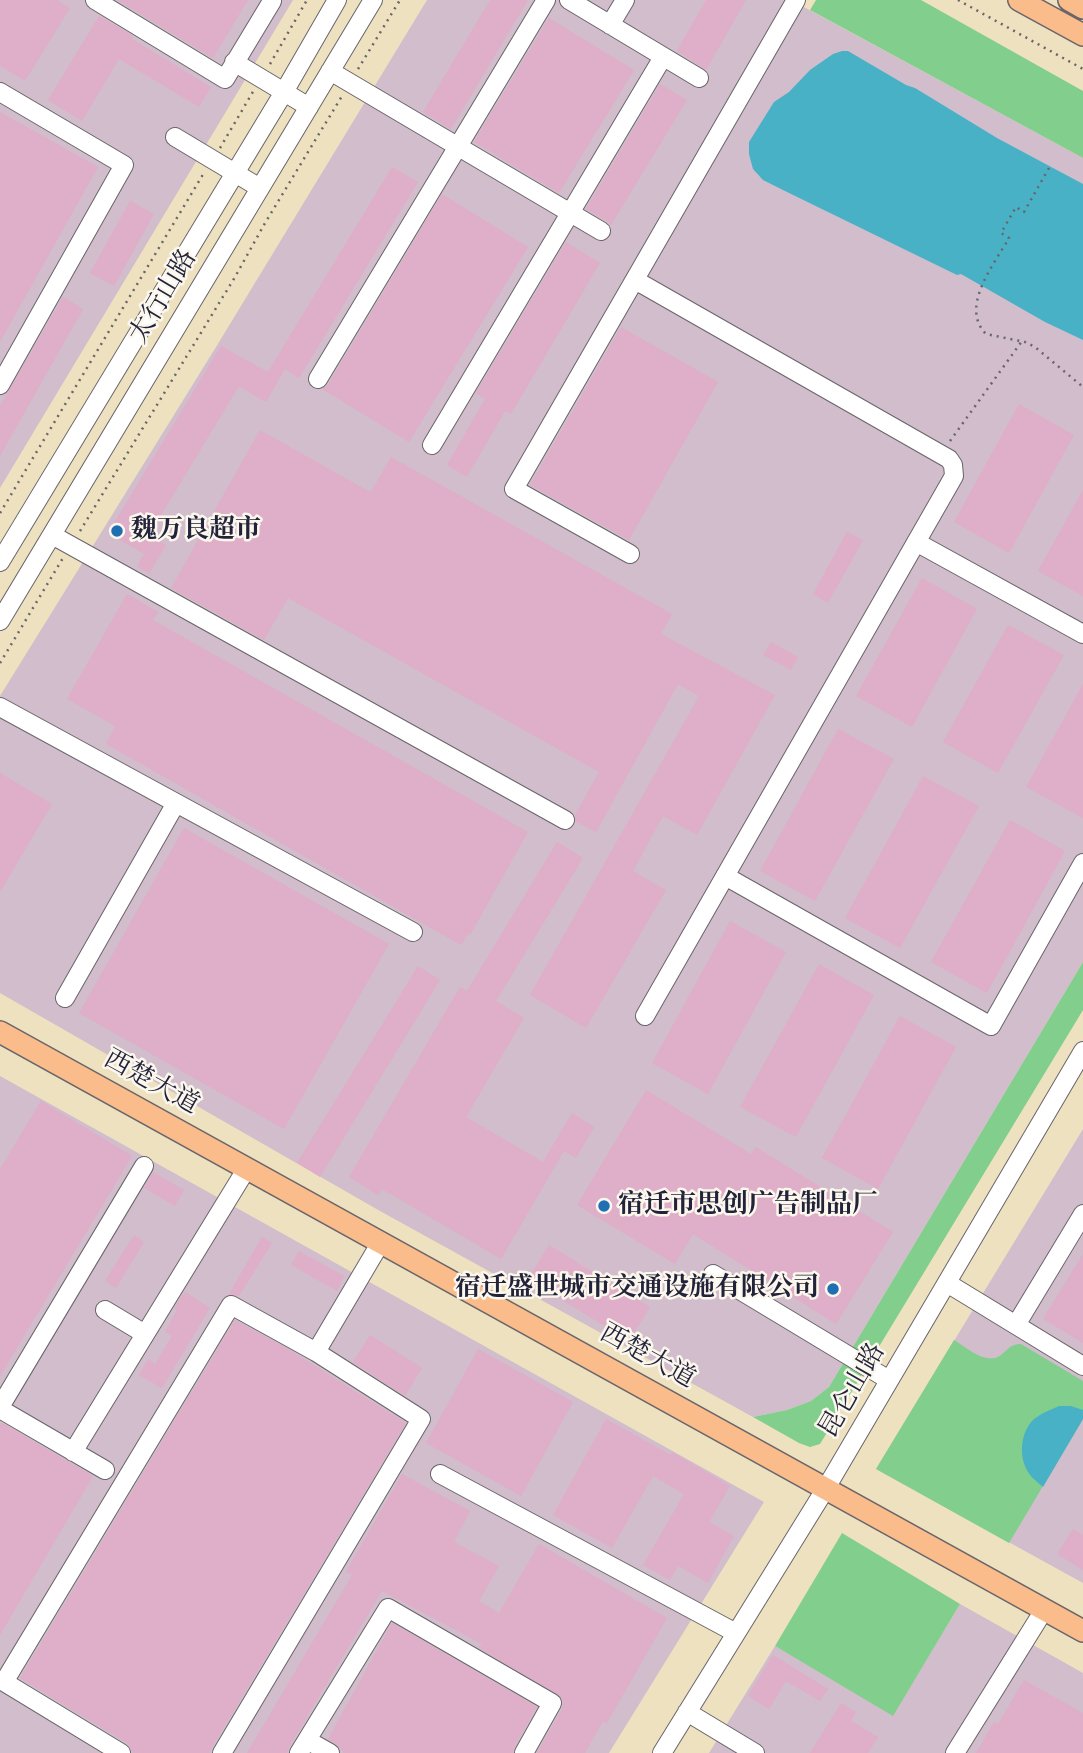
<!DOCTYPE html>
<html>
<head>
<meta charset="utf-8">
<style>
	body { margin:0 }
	canvas { display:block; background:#ede1c0 }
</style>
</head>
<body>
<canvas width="1083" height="1753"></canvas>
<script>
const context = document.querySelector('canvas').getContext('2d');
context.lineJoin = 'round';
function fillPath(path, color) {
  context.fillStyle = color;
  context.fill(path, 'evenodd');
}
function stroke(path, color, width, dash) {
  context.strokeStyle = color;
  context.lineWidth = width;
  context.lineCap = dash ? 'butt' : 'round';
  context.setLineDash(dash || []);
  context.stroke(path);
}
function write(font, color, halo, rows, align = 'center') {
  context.font = font + ' "Libre Bodoni","Noto Serif SC",serif';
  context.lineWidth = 5;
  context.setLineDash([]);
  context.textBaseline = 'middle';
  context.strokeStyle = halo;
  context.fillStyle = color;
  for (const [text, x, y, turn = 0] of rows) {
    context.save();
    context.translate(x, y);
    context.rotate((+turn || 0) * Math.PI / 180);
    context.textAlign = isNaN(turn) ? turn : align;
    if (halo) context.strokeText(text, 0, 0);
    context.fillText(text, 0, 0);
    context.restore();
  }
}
fillPath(new Path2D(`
	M0,0H293L0,488Z
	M427,0H791L1083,158V962L829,1387L811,1401L787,1410L753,1417L380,1211L0,993V696L216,347Z
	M0,1076L764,1502L609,1753H0Z
	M1083,1129V1583L876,1469Z
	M960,1604L1083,1673V1753H709L775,1646L893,1715Z`), '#d1bdcb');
fillPath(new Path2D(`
	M816,0H921L1083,91V158L810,10Z
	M1083,962V1010L820,1444L810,1447L799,1443L753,1417L787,1410L811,1401L829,1387Z
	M954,1340C967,1348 987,1366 1001,1355C1009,1349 1010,1344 1021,1344L1083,1381V1419L1009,1543L876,1469Z
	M842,1533L960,1604L893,1716L775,1646Z`), '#81ce8d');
fillPath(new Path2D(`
	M842,51H848L906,85L915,88L997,138L1083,184V340L1045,322L961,274L957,275L783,190L763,180L753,169L749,154V142L774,102L789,92L810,70L833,54Z
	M1059,1406H1071L1083,1410V1419L1043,1487C1036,1481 1028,1475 1025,1466C1019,1451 1022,1430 1034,1419C1042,1413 1050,1410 1059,1406Z`), '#48b1c6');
fillPath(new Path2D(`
	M0,0H57L70,8L25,81L0,66Z
	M117,0H248L213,58Z
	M490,0H528L451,129L423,112Z
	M706,0H746L706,70L677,51Z
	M99,16L133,36L132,39L211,87L199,107L119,59L82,121L48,100Z
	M549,18L634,70L559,193L474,142Z
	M660,84L687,100L611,225L607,221L586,209Z
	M0,112L98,167L0,342Z
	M392,167L418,182L299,378L285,369L266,402L239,386L149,535L166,545L149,574L137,566L144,554L108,533L221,346L268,372Z
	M442,194L528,247L409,442L322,389L328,385Z
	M130,201L154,214L114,286L90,273Z
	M566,242L600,263L511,414L505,411L467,477L447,465L485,399L476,393Z
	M63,297L83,309L0,456V406Z
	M621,327L718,382L629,540L530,485Z
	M1019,404L1074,435L1009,553L954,522Z
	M260,430L370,492L371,490H372L391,457L672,614L661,634L775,695L697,835L663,816L633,871L666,890L586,1028L530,995L699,696L678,684L596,832L576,822L575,815L599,772L288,598L264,640L171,588Z
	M1083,490V596L1038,571Z
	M847,532L863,540L828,603L813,594Z
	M922,578L977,609L912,727L856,696Z
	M127,594L158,612L153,620L528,832L470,935L468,934L461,945L106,744L115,726L67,699Z
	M1008,625L1064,655L998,773L943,742Z
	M771,642L798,657L791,670L763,655Z
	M1083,684V818L1026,787Z
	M838,729L894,759L815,901L760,871Z
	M0,773L52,804L0,892Z
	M923,776L979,806L900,948L845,918Z
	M1010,820L1065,851L987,993L931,962Z
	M184,828L389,944L284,1129L79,1013Z
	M557,842L583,858L496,1001L524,1018L466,1117L543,1162L572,1113L594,1127L576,1158L564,1151L501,1259L382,1189L378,1195L349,1177L460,987L467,991Z
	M730,921L786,952L708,1094L652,1063Z
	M819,964L874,995L796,1137L740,1107Z
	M418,966L440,980L320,1177L297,1163Z
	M900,1016L956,1047L878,1189L822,1158Z
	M646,1090L751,1154L756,1147L893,1232L836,1324L693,1234L675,1264L577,1205Z
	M41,1101L132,1156L0,1376V1169Z
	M153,1172L184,1190L175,1206L144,1188Z
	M134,1235L144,1242L116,1288L105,1281Z
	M262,1237L272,1243L239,1296L229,1294Z
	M549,1245L650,1307L629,1341L528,1279Z
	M299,1251L344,1276L337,1291L291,1265Z
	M1083,1254V1343L1043,1319Z
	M185,1292L210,1308L162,1388L139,1375L148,1359L155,1364L172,1336L165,1332L177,1310L174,1308Z
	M235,1320L288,1349L406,1423L212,1747L210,1753H133L127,1743L20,1678Z
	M370,1335L422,1368L405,1396L353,1362Z
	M478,1349L573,1402L521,1496L426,1443Z
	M606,1419L671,1455L672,1452L730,1486L709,1522L734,1536L708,1583L678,1566L670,1580L643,1565L684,1494L653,1476L612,1548L553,1515Z
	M2,1423L93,1476L0,1635V1426Z
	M402,1474L470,1511L454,1542L499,1566L479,1601L499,1613L539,1544L667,1618L607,1723L603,1721L585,1753H537L562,1709L563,1702L561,1697L479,1648L482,1644L382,1591L289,1747L287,1753H247L352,1575L346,1572Z
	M1073,1529L1083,1535V1570L1057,1554Z
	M392,1623L537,1707L514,1747L513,1753H344L336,1744L328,1739Z
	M773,1655L828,1689L820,1701L786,1681L769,1709L748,1696Z
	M1024,1680L1083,1713V1753H976L994,1722L998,1724Z
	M841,1703L856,1712L851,1721L878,1737L868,1753H810Z`), '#dfaec8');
const minor = new Path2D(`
	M95,0L225,79L272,1
	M569,0L699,78
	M610,25L625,0
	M234,62L309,107
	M330,71L601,231
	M0,92L124,165L0,385
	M175,137L260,188
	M635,280L949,459L953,465L954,476L645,1016
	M318,379L546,0
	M432,445L663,57
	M52,535L565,820
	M916,542L1083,634
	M630,554L514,489L796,0
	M0,562L284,92L337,0
	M0,621L373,0
	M0,707L413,932
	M725,876L991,1026L1083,863
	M65,998L176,803
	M713,1274L889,1380
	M947,1283L1083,1366
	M105,1310L145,1334
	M1016,1325L1083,1214
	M316,1352L381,1242
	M0,1407L144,1166
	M0,1409L105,1470
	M73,1452L247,1168
	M440,1474L736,1633
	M687,1712L755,1753
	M307,1740L330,1753
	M121,1753L4,1682L231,1305L316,1352L421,1419L222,1753
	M299,1753L388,1608L552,1703L524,1753
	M662,1753L826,1488L1083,1051
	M955,1753L1044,1610`);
const major = new Path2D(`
	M1019,0L1083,35
	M1069,0L1083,8
	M0,1032L1083,1631`);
stroke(minor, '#69656a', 20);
stroke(major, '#69656a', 24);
stroke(new Path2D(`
	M958,0L1083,69
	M270,64L307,0
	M358,69L400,0
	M220,148L254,90
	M1049,168L1024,212L1016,207L1001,233L1009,238C995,263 959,307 986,334L1025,342L1035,347L1083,387
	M950,441L1022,341
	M0,513L205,171
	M80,531L235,277L265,223L342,96
	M0,663L63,558`), '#69656a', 2.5, [2, 5]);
stroke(minor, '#fff', 18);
stroke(major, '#f9bc8a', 21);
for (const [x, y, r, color] of [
	[117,531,7,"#1f6fb2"],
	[604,1206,7,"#1f6fb2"],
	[833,1289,7,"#1f6fb2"]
]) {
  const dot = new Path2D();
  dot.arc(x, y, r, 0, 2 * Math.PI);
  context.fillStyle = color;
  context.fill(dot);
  stroke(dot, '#fbf7ec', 2.5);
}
write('26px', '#22223b', '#fbf7ec', [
	["太行山路",164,297,-59],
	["西楚大道",151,1083,29],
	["西楚大道",647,1357,29],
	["昆仑山路",853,1391,-60]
]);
write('bold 26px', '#22223b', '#fbf7ec', [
	["魏万良超市",131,531],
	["宿迁市思创广告制品厂",618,1206],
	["宿迁盛世城市交通设施有限公司",819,1289,"right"]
], 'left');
</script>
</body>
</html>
